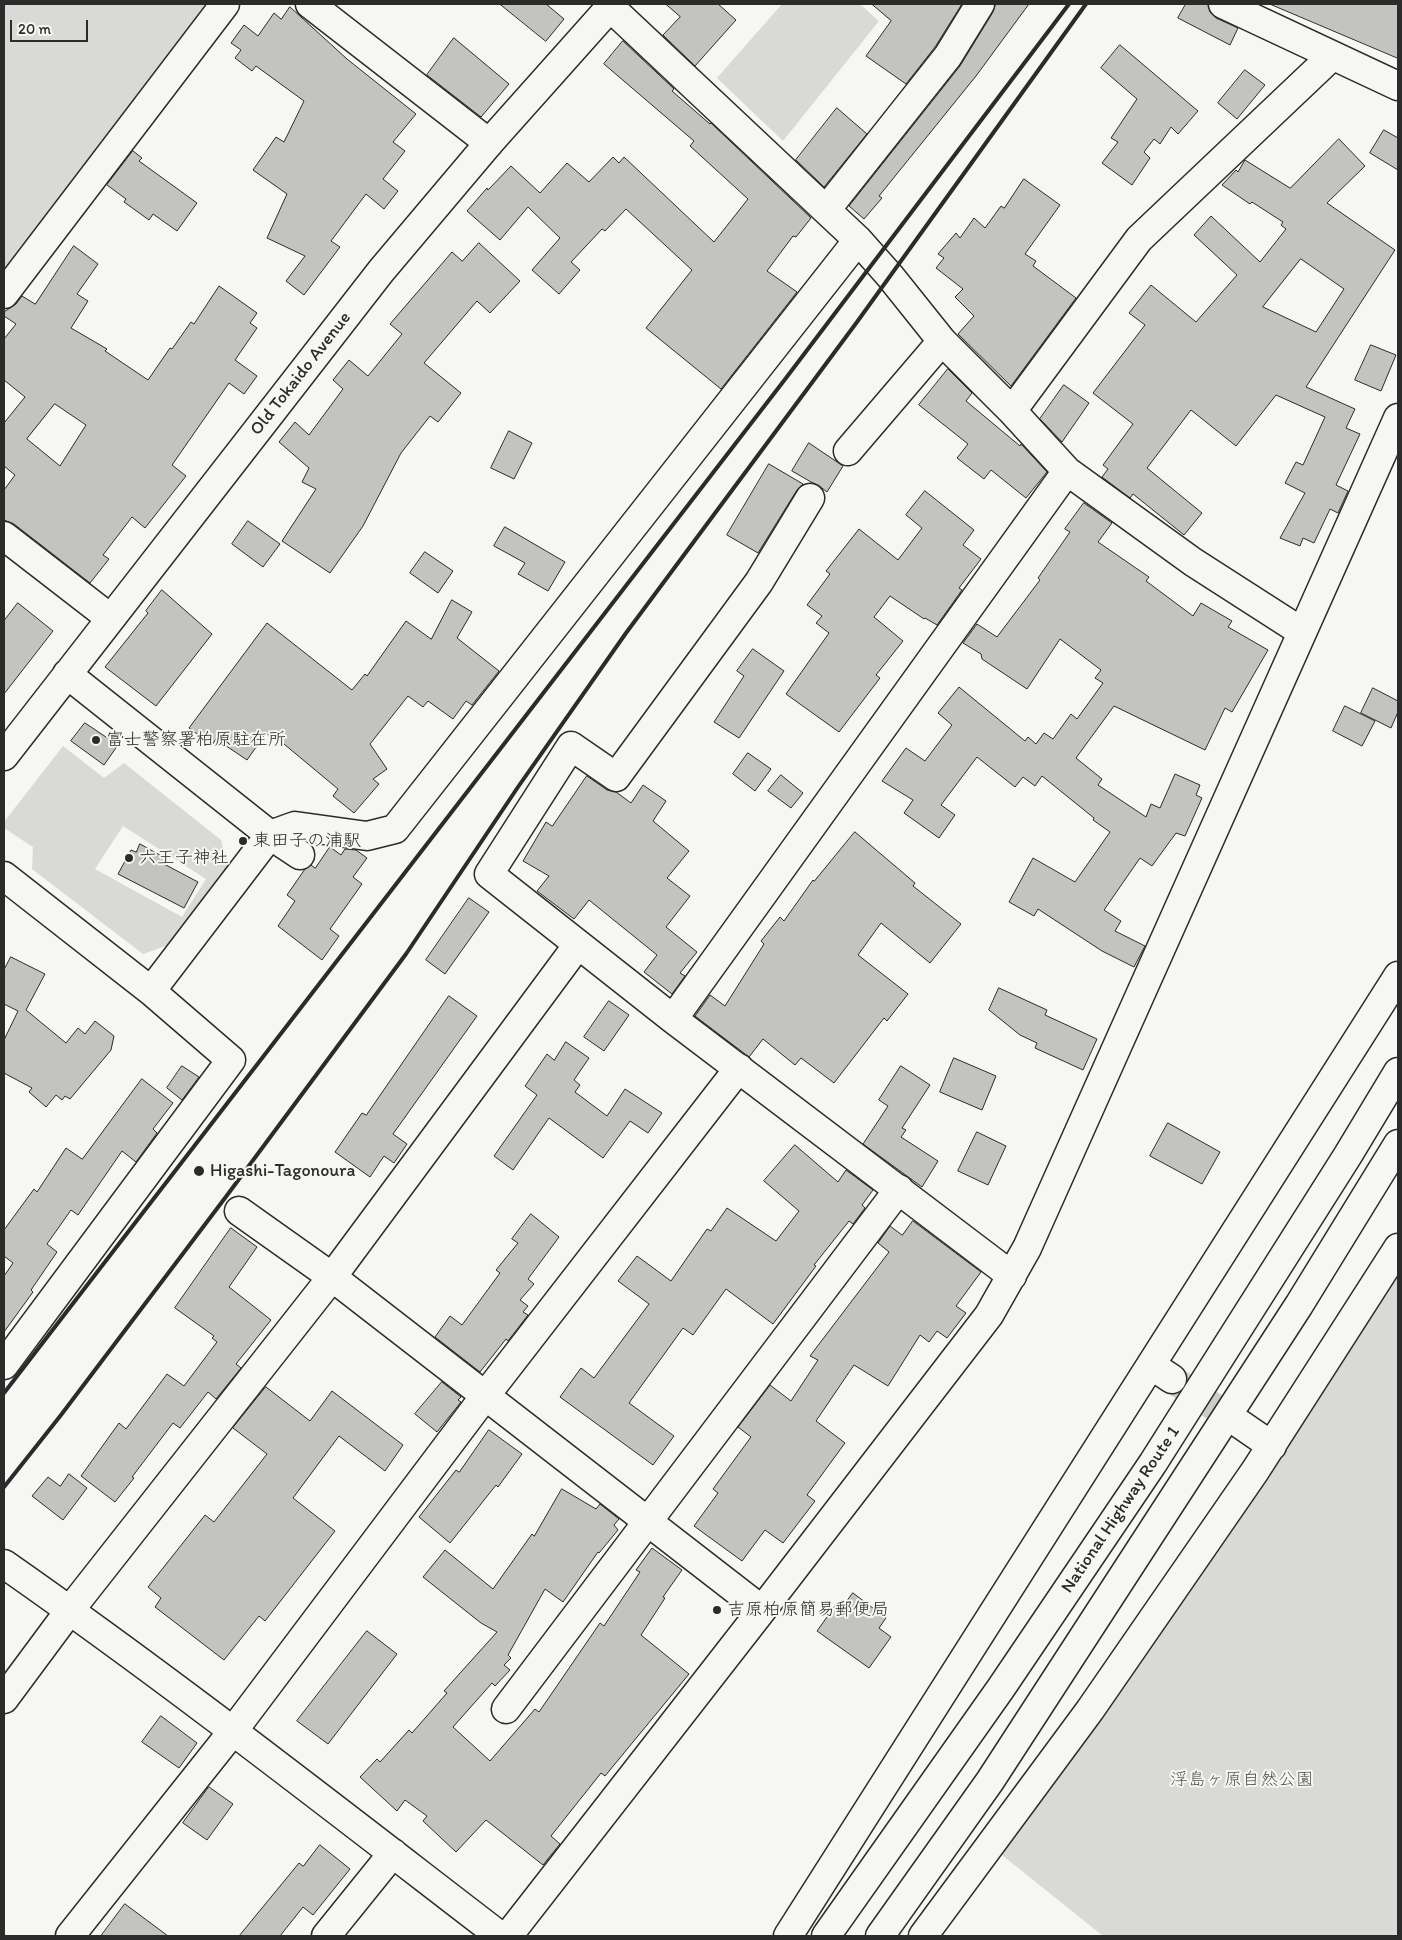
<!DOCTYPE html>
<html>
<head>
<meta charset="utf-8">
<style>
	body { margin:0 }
	#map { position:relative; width:1402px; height:1940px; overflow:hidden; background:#f6f6f2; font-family:Itim,sans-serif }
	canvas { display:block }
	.frame { position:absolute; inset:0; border:5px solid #2b2b2b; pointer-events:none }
	.scale { position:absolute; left:10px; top:20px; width:78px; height:22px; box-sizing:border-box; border:2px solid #2b2b2b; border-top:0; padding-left:6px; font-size:15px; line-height:18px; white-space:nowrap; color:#2b2b2b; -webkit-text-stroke:4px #f6f6f2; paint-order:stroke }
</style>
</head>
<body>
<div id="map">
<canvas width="1402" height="1940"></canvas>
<div class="frame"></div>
<div class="scale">20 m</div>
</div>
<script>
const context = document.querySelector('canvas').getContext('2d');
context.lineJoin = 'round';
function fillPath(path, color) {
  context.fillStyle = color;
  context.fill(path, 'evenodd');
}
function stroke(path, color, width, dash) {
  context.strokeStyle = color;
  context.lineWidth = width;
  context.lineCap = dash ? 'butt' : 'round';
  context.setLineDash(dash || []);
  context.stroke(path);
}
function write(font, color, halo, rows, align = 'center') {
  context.font = font + ' Itim,"Klee One",sans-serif';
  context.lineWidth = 4;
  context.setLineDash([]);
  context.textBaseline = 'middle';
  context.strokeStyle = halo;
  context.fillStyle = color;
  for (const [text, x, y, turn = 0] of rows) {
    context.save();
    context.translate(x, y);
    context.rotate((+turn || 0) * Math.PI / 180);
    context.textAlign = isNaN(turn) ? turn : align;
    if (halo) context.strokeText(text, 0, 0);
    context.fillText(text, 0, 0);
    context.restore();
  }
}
fillPath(new Path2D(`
	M4,4H208C137,94 73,189 4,280Z
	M782,4H860L879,21L783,141L717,78Z
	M63,746L104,778L124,763L221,840L229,872L171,944L143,954L32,869L33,847L4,828V822ZM123,826L206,879L182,917L95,869Z
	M1398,1262V1936H1103L997,1851Z`), '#d9d9d5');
const building = new Path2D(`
	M500,4H546L564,19L546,41Z
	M666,4H718L736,20L695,66L663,35L680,17Z
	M872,4H962L935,47L906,84L866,56L891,21Z
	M996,4H1029L976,76L879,196L882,198L864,219L849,206L960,66L993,12Z
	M1186,4H1208L1210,12L1216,18L1238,28L1230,45L1178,18Z
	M1270,4H1398V58Z
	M290,7L347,59L416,114L393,142L405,151L383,179L398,191L384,209L366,194L331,241L340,247L304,295L286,281L305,256L267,238L287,194L253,170L276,137L284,142L304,101L256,66L252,71L235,58L241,50L231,43L244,25L258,36L274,13L281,19Z
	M454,38L509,84L481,117L427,75Z
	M623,41L674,89L672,91L710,124L711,123L811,218L796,237L793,236L767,271L797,292L721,389L646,328L692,270L626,209L605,231L602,229L571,262L580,270L559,294L532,270L560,238L528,207L500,240L467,211L487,188L488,190L511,166L540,193L567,163L589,182L613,157L619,163L624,157L714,242L748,199L690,146L694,141L604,64Z
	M1120,45L1198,111L1178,134L1171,127L1160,144L1154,139L1144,152L1150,158L1132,185L1102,163L1118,142L1111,138L1137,99L1101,68Z
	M1245,70L1265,85L1237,119L1218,103Z
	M837,108L867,134L824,187L796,160Z
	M1384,130L1398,138V170L1370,153Z
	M1339,139L1365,166L1327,203L1395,250L1306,387L1355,409L1346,428L1360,434L1336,485L1348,491L1338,513L1330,509L1314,543L1303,538L1300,546L1280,538L1305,493L1285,483L1296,462L1303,465L1325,417L1276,395L1236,446L1191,410L1147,468L1202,513L1184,535L1133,494L1130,498L1102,477L1108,469L1103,465L1133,424L1093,393L1145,325L1129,313L1151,285L1196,322L1237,275L1194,235L1211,216L1260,262L1286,229L1281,225L1283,222L1252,202L1250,204L1222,185L1236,170L1238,172L1245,160L1290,188ZM1301,259L1344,289L1316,332L1263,307Z
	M133,151L142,158L139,161L197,203L177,231L153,214L149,220L124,202L126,199L107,185Z
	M1024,179L1060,205L1025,254L1036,261L1033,266L1076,298L1011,386L958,334L974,316L955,297L963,289L936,268L944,258L938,254L956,233L960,238L974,218L985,228L1001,206L1004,208Z
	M479,243L520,281L490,313L477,301L424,363L461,393L438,422L430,416L401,453L363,526L330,573L282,541L316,489L302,482L309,468L279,442L295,422L309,435L343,389L333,380L349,360L368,376L402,334L390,324L452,252L462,261Z
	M74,246L98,264L77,294L88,301L71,328L107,349L105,351L148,380L170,348L172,349L191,322L194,324L219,286L257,313L250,323L257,328L235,360L257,376L244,394L229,383L172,465L186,476L145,528L132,517L103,555L109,559L90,583L14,524L4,520V490L15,475L4,466V423L25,397L4,380V339L16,324L4,316V312L16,304L22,296L35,304ZM55,404L86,425L60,466L27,439Z
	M1371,345L1396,355L1381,391L1355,380Z
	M948,369L972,393L966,401L1020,446L1021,444L1047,472L1026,498L991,470L984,479L957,458L968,444L919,405Z
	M1064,385L1089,403L1062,442L1040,419Z
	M509,431L532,443L514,479L491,468Z
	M809,443L843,466L827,492L818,485L811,482L792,471Z
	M769,464L803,484L797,490L758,553L727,535Z
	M925,491L974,530L963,545L981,559L959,588L962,590L937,625L925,618L924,619L890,596L874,617L903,641L876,675L880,678L839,732L786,694L829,633L816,623L822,616L807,605L830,574L826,571L859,529L898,560L922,528L906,515Z
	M1084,503L1112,523L1098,542L1149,577L1146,581L1193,616L1201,603L1232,621L1228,627L1268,650L1232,712L1225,708L1205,750L1114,706L1076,758L1102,779L1098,785L1146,817L1151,804L1160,808L1175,774L1200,785L1196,795L1202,798L1185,836L1176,833L1152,866L1140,858L1104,910L1121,921L1115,931L1145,946L1134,967L1102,951L1038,909L1034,916L1009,902L1033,858L1075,882L1110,832L1093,820L1094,818L1042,776L1035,786L1023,777L1015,787L977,757L941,805L955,815L939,838L904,813L913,800L882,781L906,748L925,761L952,725L938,713L959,687L1025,741L1028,737L1036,744L1044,733L1053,739L1071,714L1077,719L1103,683L1095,678L1101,670L1060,639L1027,689L982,659L981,654L963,643L977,624L997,637L1040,580L1038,578L1070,532L1065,529Z
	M248,521L280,544L263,567L232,544Z
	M505,527L565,562L548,591L518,574L525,563L494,546Z
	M425,552L453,571L438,593L410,573Z
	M162,590L212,634L156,706L105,667L148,613L146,611Z
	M452,600L472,612L457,638L499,671L472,705L466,701L453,719L428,701L423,707L408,696L370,744L387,769L373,779L379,784L354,813L333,796L338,789L272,734L270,736L266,733L247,760L216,739L212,745L189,728L267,623L352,690L365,674L367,676L406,621L431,639Z
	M18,603L53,631L4,694V621Z
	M753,649L784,671L739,738L714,722L744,676L737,671Z
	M1373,688L1398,701V712L1391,728L1361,713Z
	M1345,706L1375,721L1362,746L1333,731Z
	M85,723L118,745L104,765L71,741Z
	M748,753L771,769L755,791L733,774Z
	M781,775L803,793L791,808L768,791Z
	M587,776L607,790L616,792L631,803L643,785L666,801L653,821L689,851L667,878L690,896L666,927L697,952L680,973L685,976L672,994L644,972L657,955L589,900L574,919L537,891L549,876L523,861L546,822L552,826Z
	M855,832L915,883L913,886L961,924L930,963L881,923L858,955L908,994L887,1021L884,1018L834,1083L801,1058L795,1065L763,1039L749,1057L695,1016L710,995L725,1006L764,944L761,941L780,917L784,921L813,880L814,881Z
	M140,844L167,859L164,864L198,882L184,908L118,874L131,850L136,852Z
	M330,847L341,855L345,849L356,850L367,858L353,877L362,884L330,929L339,936L322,960L278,926L295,901L287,895L305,869L311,865L315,868Z
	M469,898L489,912L445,974L426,960Z
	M11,957L45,974L26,1010L66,1043L78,1028L85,1034L95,1021L114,1036L111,1050L70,1099L65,1096L62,1100L56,1095L46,1107L29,1092L32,1088L4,1073V1040L18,1011L4,1004V970Z
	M999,988L1047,1010L1045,1015L1097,1039L1083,1070L1035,1048L1037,1043L1020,1035L989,1010Z
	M449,996L477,1016L393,1134L407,1144L394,1163L384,1156L370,1177L335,1152L362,1113L366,1115Z
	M609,1001L629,1015L604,1051L584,1037Z
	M566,1042L589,1058L574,1080L580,1085L575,1092L607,1116L625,1089L662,1113L648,1133L630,1121L603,1158L549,1118L513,1170L494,1156L537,1095L525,1086L547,1054L554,1060Z
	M954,1058L996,1076L982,1110L940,1092Z
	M182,1066L199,1077L182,1100L167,1088Z
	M901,1066L930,1085L902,1128L906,1130L901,1137L938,1161L922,1187L863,1144L888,1106L879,1100Z
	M142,1079L173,1103L153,1129L157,1133L136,1162L122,1151L78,1215L71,1210L47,1244L57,1252L31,1290L33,1292L4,1332V1276L13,1263L4,1256V1230L34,1189L37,1192L66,1148L82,1159Z
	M1168,1123L1220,1152L1202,1184L1150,1156Z
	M977,1132L1006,1146L988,1185L958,1171Z
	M795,1145L838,1182L846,1170L873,1190L862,1205L865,1208L853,1224L849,1221L814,1265L816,1266L773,1324L726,1289L693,1335L683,1328L629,1403L674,1436L653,1465L560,1397L581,1368L594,1378L649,1304L618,1281L637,1256L671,1281L707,1229L711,1231L727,1208L776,1241L799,1211L764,1181Z
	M531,1214L559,1237L528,1279L534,1284L520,1300L528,1306L523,1312L528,1315L508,1341L506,1339L480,1372L435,1337L450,1316L462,1325L500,1273L496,1270L518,1243L512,1239Z
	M913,1221L981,1272L956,1306L966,1313L947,1338L937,1331L929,1342L920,1335L888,1386L854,1365L816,1421L845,1443L807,1495L815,1501L783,1543L765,1530L742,1561L694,1526L718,1493L713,1489L751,1437L738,1427L770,1385L791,1401L818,1360L810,1356L889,1252L878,1243L890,1226L902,1235Z
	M231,1228L257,1247L229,1287L271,1320L236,1364L241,1368L216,1399L208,1392L180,1428L173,1423L132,1477L134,1478L115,1502L81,1476L119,1423L126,1429L167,1374L184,1386L217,1342L212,1338L214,1336L175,1308Z
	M442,1382L461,1397L458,1400L461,1402L437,1432L415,1414Z
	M266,1387L310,1421L332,1391L403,1445L385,1471L339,1436L293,1498L335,1531L265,1621L259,1616L224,1660L155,1607L161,1598L148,1587L205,1515L214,1522L267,1454L233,1428Z
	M489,1430L522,1454L498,1487L496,1485L450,1543L419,1517L456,1470L459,1472Z
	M69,1474L87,1488L63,1520L32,1496L48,1477L60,1486Z
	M562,1489L596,1509L600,1504L619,1519L614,1525L618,1530L599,1553L598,1552L563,1602L545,1589L508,1655L511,1658L504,1665L510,1670L495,1686L492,1683L453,1727L490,1761L535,1709L539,1712L600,1623L604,1626L640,1572L636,1570L652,1548L682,1570L663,1597L665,1598L641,1635L689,1674L605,1776L601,1773L551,1836L560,1844L543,1865L486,1820L456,1852L423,1821L427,1816L405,1800L397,1811L360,1777L377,1759L380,1762L409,1730L412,1733L447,1693L444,1691L497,1632L481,1623L423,1577L445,1550L493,1589L532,1534L534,1536Z
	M853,1593L886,1618L879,1628L891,1637L869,1668L817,1631L837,1603L842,1607Z
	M367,1631L397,1654L328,1744L297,1721Z
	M161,1716L197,1743L179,1768L142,1742Z
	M209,1787L233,1804L207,1840L183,1823Z
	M320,1845L350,1869L313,1915L303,1907L280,1936H239L299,1863L303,1866Z
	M125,1904L168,1936H101Z`);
fillPath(building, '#c3c3c0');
stroke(building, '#2b2b2b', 1);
stroke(new Path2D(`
	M1172,1379L1240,1424`), '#cdcdca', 28, [28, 14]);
const minor = new Path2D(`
	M310,4L489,143
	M610,7L826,210
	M858,240L890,276L942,341L1012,411
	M4,294L225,4
	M848,451L942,341
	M810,498L759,582L616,777L571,746L489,874L673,1019L1012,1276
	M4,536L110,618
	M1302,632L1193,562L1067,471L1012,411L1139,239L1332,56
	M4,876L151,991L231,1060L4,1365
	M151,991L270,835L295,826L367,836L395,829L858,240L826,210L948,56L980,4
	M673,1019L1067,471
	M239,1211L332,1277L762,1610
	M1151,1365L1172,1379
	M1240,1424L1272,1446
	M4,1564C173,1682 336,1810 500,1936
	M4,1699L70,1610L332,1277L577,946
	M506,1709L899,1189
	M70,1936L233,1731L485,1396L739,1068
	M326,1936L393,1853
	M508,1936L762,1610L989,1315L1027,1248L1398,418
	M788,1936L1398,976
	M923,1936L1090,1710L1255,1471L1398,1248`);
const major = new Path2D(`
	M1223,4L1398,86
	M67,674L270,835L300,855
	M4,756L381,271L489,143L613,4`);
const highway = new Path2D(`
	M826,1936L1001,1688L1153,1463L1348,1155L1398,1072
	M880,1936L990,1781L1299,1305L1398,1144`);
stroke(minor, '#2b2b2b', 31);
stroke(major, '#2b2b2b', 31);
stroke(highway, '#2b2b2b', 31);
stroke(minor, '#f6f6f2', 28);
stroke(major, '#f6f6f2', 28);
stroke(highway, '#f6f6f2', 28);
stroke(new Path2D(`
	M4,1393L786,378L1069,4
	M4,1487L61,1415L228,1194L406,954L518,787L626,633L857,322L1086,4`), '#2b2b2b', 4);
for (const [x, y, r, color] of [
	[96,740,5,"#2b2b2b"],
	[243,841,5,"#2b2b2b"],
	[129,858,5,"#2b2b2b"],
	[199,1171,6,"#2b2b2b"],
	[717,1610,5,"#2b2b2b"]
]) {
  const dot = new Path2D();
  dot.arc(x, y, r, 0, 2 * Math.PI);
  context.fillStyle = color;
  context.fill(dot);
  stroke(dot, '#f6f6f2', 2);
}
write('18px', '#2b2b2b', '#f6f6f2', [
	["Old Tokaido Avenue",301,374,-52],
	["National Highway Route 1",1121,1510,-56]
]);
write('18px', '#2b2b2b', '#f6f6f2', [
	["富士警察署柏原駐在所",106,740],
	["東田子の浦駅",253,841],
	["六王子神社",139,858],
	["Higashi-Tagonoura",210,1171],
	["吉原柏原簡易郵便局",727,1610]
], 'left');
write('18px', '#565656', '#f6f6f2', [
	["浮島ヶ原自然公園",1242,1780]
]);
</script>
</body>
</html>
